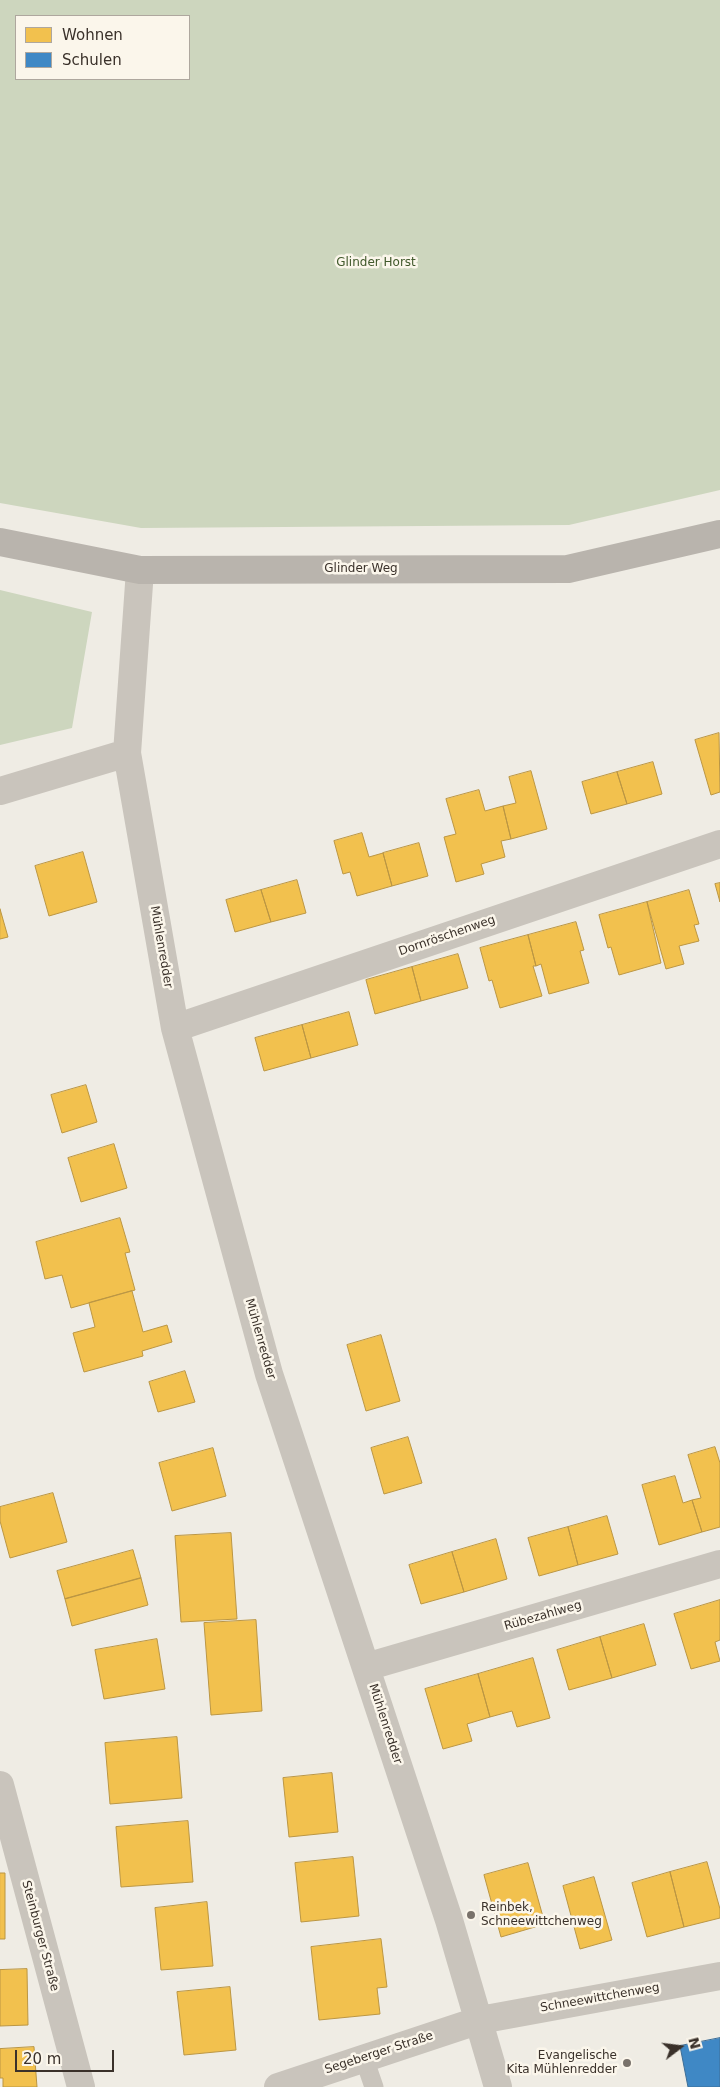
<!DOCTYPE html>
<html>
<head>
<meta charset="utf-8">
<style>
	body { margin:0 }
	#map { position:relative; width:720px; height:2087px; overflow:hidden; background:#efece4; font-family:"DejaVu Sans",sans-serif }
	canvas { display:block }
	.legend { position:absolute; left:15px; top:15px; width:175px; height:65px; box-sizing:border-box; background:#fbf6eb; border:1px solid #aea79e; margin:0; padding:6px 9px; list-style:none; font-size:15px; color:#3a312a }
	.legend li { display:flex; align-items:center; gap:10px; height:25px }
	.legend b { width:25px; border:1px solid #aea79e }
	.north { position:absolute; left:655px; top:2022px; width:50px; height:50px; -webkit-text-stroke:4px #fbf6eb; paint-order:stroke; rotate:75deg; font-size:14px; font-weight:700; line-height:20px; text-align:center; color:#3a312a }
	.north::after { content:''; display:block; margin:auto; width:18px; height:22px; background:#3a312a; clip-path:polygon(50% 0,100% 100%,50% 72%,0 100%) }
	.scale { position:absolute; left:15px; top:2050px; width:99px; height:22px; box-sizing:border-box; border:2px solid #3a312a; border-top:0; padding-left:6px; font-size:15px; line-height:18px; white-space:nowrap; color:#3a312a; -webkit-text-stroke:4px #fbf6eb; paint-order:stroke }
</style>
</head>
<body>
<div id="map">
<canvas width="720" height="2087"></canvas>
<ul class="legend">
<li><b style="height:14px;background:#f2c14e"></b>Wohnen</li>
<li><b style="height:14px;background:#3f88c5"></b>Schulen</li>
</ul>
<div class="north">N</div>
<div class="scale">20 m</div>
</div>
<script>
const context = document.querySelector('canvas').getContext('2d');
context.lineJoin = 'round';
function fillPath(path, color) {
  context.fillStyle = color;
  context.fill(path, 'evenodd');
}
function stroke(path, color, width, dash) {
  context.strokeStyle = color;
  context.lineWidth = width;
  context.lineCap = dash ? 'butt' : 'round';
  context.setLineDash(dash || []);
  context.stroke(path);
}
function write(font, color, halo, rows, align = 'center') {
  context.font = font + ' "DejaVu Sans",sans-serif';
  context.lineWidth = 5;
  context.setLineDash([]);
  context.textBaseline = 'middle';
  context.strokeStyle = halo;
  context.fillStyle = color;
  for (const [text, x, y, turn = 0] of rows) {
    context.save();
    context.translate(x, y);
    context.rotate((+turn || 0) * Math.PI / 180);
    context.textAlign = isNaN(turn) ? turn : align;
    if (halo) context.strokeText(text, 0, 0);
    context.fillText(text, 0, 0);
    context.restore();
  }
}
fillPath(new Path2D(`
	M0,0H720V490L569,525L141,528L0,503ZM189,16V79H16V16Z
	M0,590L92,612L72,728L0,745Z`), '#cdd6be');
const homes = new Path2D(`
	M719,733L720,792L711,795L695,740Z
	M653,762L662,794L627,804L617,772Z
	M531,771L547,829L511,839L503,806L516,803L509,777Z
	M617,772L627,804L591,814L582,782Z
	M479,790L485,811L503,806L511,839L501,841L505,857L481,864L484,874L456,882L444,837L456,834L446,799Z
	M362,833L369,857L383,853L392,886L357,896L350,872L343,874L334,841Z
	M419,843L428,876L392,886L383,853Z
	M83,852L97,902L49,916L35,866Z
	M297,880L306,913L271,922L261,890Z
	M720,883V902L715,884Z
	M261,890L271,922L235,932L226,900Z
	M689,890L699,924L694,925L699,941L679,946L684,964L666,969L647,902Z
	M647,902L661,963L619,975L611,947L608,948L599,915Z
	M0,909L8,937L0,939Z
	M576,922L584,950L580,951L589,983L549,994L541,964L536,966L528,935Z
	M528,935L536,966H533L542,996L500,1008L492,980L489,981L480,948Z
	M458,954L468,988L421,1001L412,967Z
	M412,967L421,1001L375,1014L366,980Z
	M349,1012L358,1045L311,1058L302,1025Z
	M302,1025L311,1058L264,1071L255,1038Z
	M86,1085L97,1122L62,1133L51,1095Z
	M114,1144L127,1188L81,1202L68,1158Z
	M120,1218L130,1252L125,1253L135,1290L71,1308L62,1275L45,1279L36,1242Z
	M132,1291L143,1332L167,1325L172,1342L142,1351L143,1356L84,1372L73,1333L95,1327L89,1303Z
	M381,1335L400,1401L366,1411L347,1345Z
	M185,1371L195,1402L158,1412L149,1382Z
	M408,1437L422,1483L384,1494L371,1448Z
	M715,1447L720,1463V1527L702,1532L692,1500L701,1498L688,1455Z
	M213,1448L226,1496L172,1511L159,1463Z
	M675,1476L683,1503L692,1500L702,1532L659,1545L642,1485Z
	M53,1493L67,1542L10,1558L0,1521V1507Z
	M607,1516L618,1554L578,1565L568,1527Z
	M568,1527L578,1565L539,1576L528,1538Z
	M231,1533L237,1619L181,1622L175,1536Z
	M496,1539L507,1579L464,1592L452,1552Z
	M133,1550L141,1578L65,1599L57,1571Z
	M452,1552L464,1592L421,1604L409,1565Z
	M141,1578L148,1605L72,1626L65,1599Z
	M720,1600V1640L715,1642L720,1661L691,1669L674,1614Z
	M256,1620L262,1711L211,1715L204,1623Z
	M644,1624L656,1665L612,1678L600,1637Z
	M600,1637L612,1678L569,1690L557,1650Z
	M157,1639L165,1689L104,1699L95,1650Z
	M533,1658L550,1718L517,1727L512,1711L490,1717L478,1674Z
	M478,1674L490,1717L467,1724L472,1741L443,1749L425,1689Z
	M177,1737L182,1798L110,1804L105,1743Z
	M332,1773L338,1832L289,1837L283,1778Z
	M188,1821L193,1882L121,1887L116,1827Z
	M353,1857L359,1916L301,1922L295,1863Z
	M707,1862L720,1909V1918L684,1927L670,1872Z
	M528,1863L545,1924L501,1937L484,1875Z
	M670,1872L684,1927L647,1937L632,1883Z
	M0,1873H5V1939H0Z
	M594,1877L612,1940L580,1949L563,1886Z
	M207,1902L213,1966L161,1970L155,1908Z
	M381,1939L387,1987L377,1988L380,2014L319,2020L311,1947Z
	M27,1969L28,2025L0,2026V1970Z
	M230,1987L236,2050L184,2055L177,1992Z
	M34,2047L37,2087H3V2078H0V2049Z`);
fillPath(homes, '#f2c14e');
stroke(homes, '#bb9643', 1);
const schools = new Path2D(`
	M720,2038V2087H688L680,2046Z`);
fillPath(schools, '#3f88c5');
stroke(schools, '#3e6e96', 1);
stroke(new Path2D(`
	M364,2058L374,2087`), '#c9c4bc', 19);
stroke(new Path2D(`
	M140,570L127,753L175,1028L269,1374L449,1920L498,2087
	M0,791L127,753
	M175,1028L720,844
	M366,1667L720,1564
	M0,1785L81,2087
	M278,2087L480,2020L720,1976`), '#c9c4bc', 28);
stroke(new Path2D(`
	M0,542L140,570L568,569L720,534`), '#b9b4ad', 28);
for (const [x, y, r, color] of [
	[471,1915,5,"#79726b"],
	[627,2063,5,"#79726b"]
]) {
  const dot = new Path2D();
  dot.arc(x, y, r, 0, 2 * Math.PI);
  context.fillStyle = color;
  context.fill(dot);
  stroke(dot, '#fbf6eb', 2);
}
write('12px', '#41592c', '#fbf6eb', [
	["Glinder Horst",376,263]
]);
write('12px', '#3a312a', '#fbf6eb', [
	["Glinder Weg",361,569],
	["Dornröschenweg",447,936,-19],
	["Mühlenredder",161,947,80],
	["Mühlenredder",260,1339,74],
	["Rübezahlweg",543,1616,-16],
	["Mühlenredder",385,1724,72],
	["Steinburger Straße",40,1936,75],
	["Schneewittchenweg",600,1998,-10],
	["Segeberger Straße",379,2053,-18]
]);
write('12px', '#3a312a', '#fbf6eb', [
	["Reinbek,",481,1908],
	["Schneewittchenweg",481,1922],
	["Evangelische",617,2056,"right"],
	["Kita Mühlenredder",617,2070,"right"]
], 'left');
</script>
</body>
</html>
